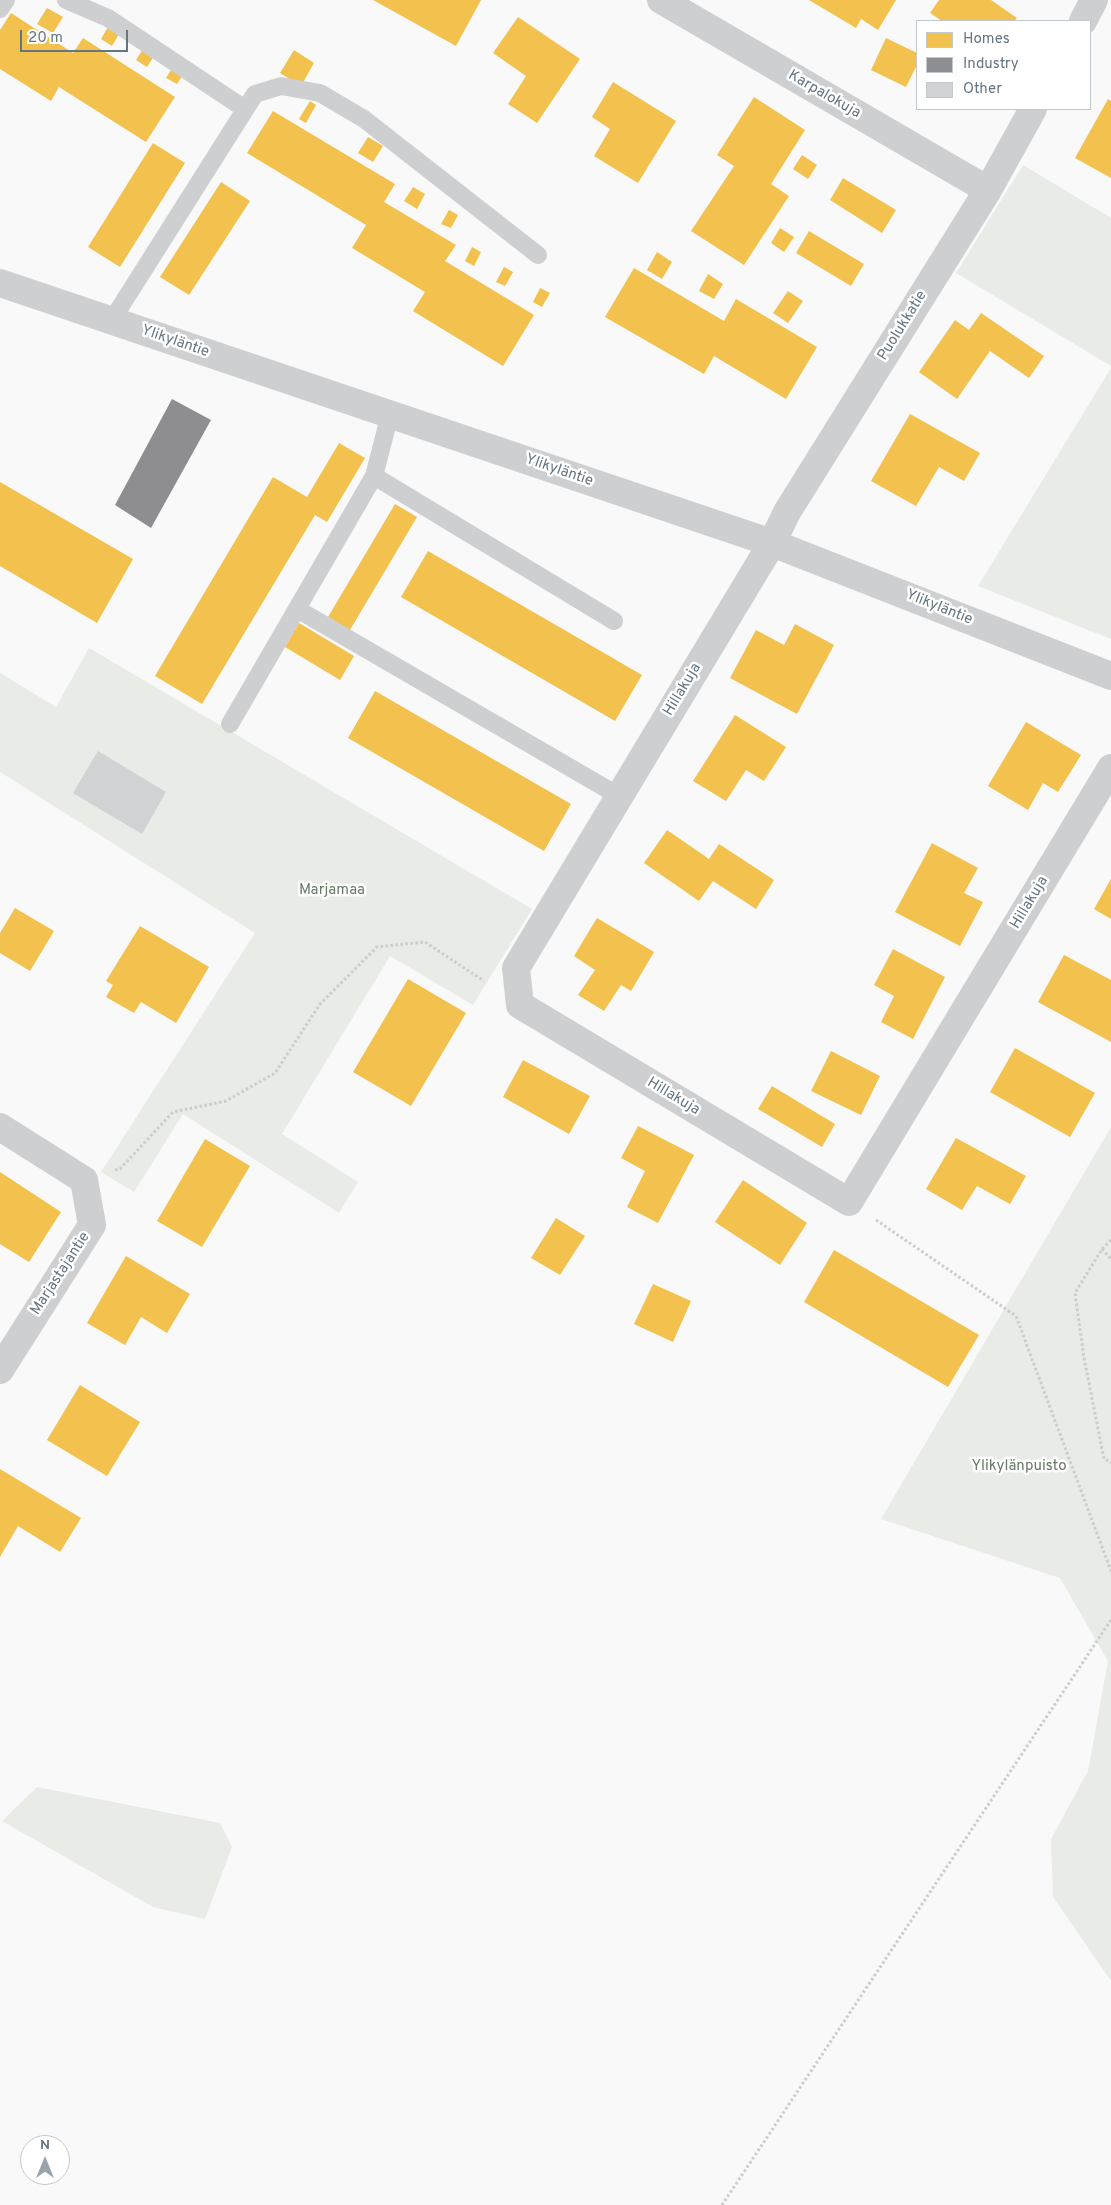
<!DOCTYPE html>
<html>
<head>
<meta charset="utf-8">
<style>
	body { margin:0 }
	#map { position:relative; width:1111px; height:2205px; overflow:hidden; background:#f9f9f9; font-family:Overpass,sans-serif }
	canvas { display:block }
	.legend { position:absolute; left:916px; top:20px; width:175px; height:90px; box-sizing:border-box; background:#fff; border:1px solid #c1c8cd; margin:0; padding:6px 9px; list-style:none; font-size:15px; color:#657683 }
	.legend li { display:flex; align-items:center; gap:10px; height:25px }
	.legend b { width:25px; border:1px solid #c1c8cd }
	.north { position:absolute; left:20px; top:2135px; width:50px; height:50px; box-sizing:border-box; background:#fff; border:1px solid #c1c8cd; border-radius:50%; rotate:0deg; font-size:14px; font-weight:700; line-height:20px; text-align:center; color:#657683 }
	.north::after { content:''; display:block; margin:auto; width:18px; height:22px; background:#99a4ac; clip-path:polygon(50% 0,100% 100%,50% 72%,0 100%) }
	.scale { position:absolute; left:20px; top:30px; width:108px; height:22px; box-sizing:border-box; border:2px solid #657683; border-top:0; padding-left:6px; font-size:15px; line-height:18px; white-space:nowrap; color:#657683; -webkit-text-stroke:4px #fff; paint-order:stroke }
</style>
</head>
<body>
<div id="map">
<canvas width="1111" height="2205"></canvas>
<ul class="legend">
<li><b style="height:14px;background:#f2c14e"></b>Homes</li>
<li><b style="height:14px;background:#8d8d92"></b>Industry</li>
<li><b style="height:14px;background:#d0d2d3"></b>Other</li>
</ul>
<div class="north">N</div>
<div class="scale">20 m</div>
</div>
<script>
const context = document.querySelector('canvas').getContext('2d');
context.lineJoin = 'round';
function fillPath(path, color) {
  context.fillStyle = color;
  context.fill(path, 'evenodd');
}
function stroke(path, color, width, dash) {
  context.strokeStyle = color;
  context.lineWidth = width;
  context.lineCap = dash ? 'butt' : 'round';
  context.setLineDash(dash || []);
  context.stroke(path);
}
function write(font, color, halo, rows, align = 'center') {
  context.font = font + ' Overpass,sans-serif';
  context.lineWidth = 5;
  context.setLineDash([]);
  context.textBaseline = 'middle';
  context.strokeStyle = halo;
  context.fillStyle = color;
  for (const [text, x, y, turn = 0] of rows) {
    context.save();
    context.translate(x, y);
    context.rotate((+turn || 0) * Math.PI / 180);
    context.textAlign = isNaN(turn) ? turn : align;
    if (halo) context.strokeText(text, 0, 0);
    context.fillText(text, 0, 0);
    context.restore();
  }
}
fillPath(new Path2D(`
	M1023,165L1111,218V366L956,273Z
	M1111,368V639L978,586Z
	M89,648L532,909L473,1005L390,956L282,1134L358,1182L339,1213L183,1114L134,1192L101,1172L255,933L0,772V673L56,707Z
	M1111,1127V1981L1053,1897L1051,1839L1088,1771L1108,1661L1060,1578L881,1519Z
	M37,1787L220,1823L232,1847L205,1919L153,1907L2,1821Z`), '#e8ebe6');
fillPath(new Path2D(`
	M373,0H481L456,46Z
	M809,0H896L878,30L861,19L856,28Z
	M939,0H991L1017,18L1014,21H942L930,13Z
	M47,8L63,17L53,33L37,24Z
	M11,13L73,53L83,38L175,97L146,142L59,87L51,101L0,69V30Z
	M518,17L580,59L537,123L508,104L526,76L493,53Z
	M108,27L119,34L112,46L101,39Z
	M886,38L917,53V65L906,87L871,70Z
	M143,49L154,56L147,67L136,60Z
	M294,50L314,63L301,86L280,73Z
	M173,67L184,73L177,84L166,78Z
	M613,82L676,121L638,183L594,156L610,129L592,117Z
	M754,97L805,130L771,184L789,196L744,265L691,231L734,166L717,155Z
	M1108,99L1111,101V178L1075,158Z
	M310,101L316,105L306,123L299,119Z
	M273,111L395,184L384,202L456,245L445,261L534,315L503,366L413,311L425,292L352,248L366,225L247,153Z
	M368,137L383,146L373,162L358,153Z
	M153,143L185,163L120,267L88,247Z
	M802,155L817,165L808,179L793,169Z
	M843,178L896,210L882,233L830,200Z
	M221,182L250,201L189,295L160,277Z
	M413,187L425,194L417,209L404,201Z
	M449,210L458,215L451,228L441,224Z
	M780,228L794,237L784,252L771,243Z
	M809,231L864,264L851,286L796,253Z
	M472,247L481,252L474,266L465,261Z
	M657,252L672,262L662,279L647,270Z
	M504,267L513,272L505,286L496,282Z
	M634,268L724,321L736,299L817,347L786,399L714,356L704,374L605,317Z
	M708,274L723,284L714,299L699,291Z
	M540,288L550,293L542,307L533,302Z
	M788,291L803,301L788,323L773,313Z
	M981,313L1044,356L1029,378L990,351L957,399L919,372L955,320L969,330Z
	M910,414L980,453L964,481L939,467L916,506L871,481Z
	M339,443L365,458L327,522L315,515L202,704L155,676L273,477L307,497Z
	M0,482L133,559L97,623L0,566Z
	M395,504L417,517L350,630L328,617Z
	M428,551L642,675L615,721L401,597Z
	M299,623L354,656L340,680L285,647Z
	M795,624L834,645L797,714L730,678L756,630L784,645Z
	M375,691L571,804L544,851L348,738Z
	M735,715L786,747L764,781L746,770L726,801L693,781Z
	M1026,722L1081,755L1058,792L1043,783L1028,810L988,786Z
	M667,830L709,859L719,844L774,880L756,909L713,881L699,901L644,863Z
	M932,843L978,868L964,893L983,902L960,946L895,912Z
	M1111,879V919L1094,909Z
	M15,908L54,931L30,971L0,953V933Z
	M597,918L654,952L631,991L621,985L604,1011L578,995L595,970L574,956Z
	M140,926L209,967L176,1023L141,1002L134,1013L106,997L113,985L106,981Z
	M893,949L945,977L913,1039L881,1022L894,996L874,985Z
	M1064,955L1111,980V1042L1038,1002Z
	M408,979L466,1013L411,1106L353,1072Z
	M1015,1048L1095,1093L1070,1137L990,1092Z
	M831,1051L880,1076L861,1115L811,1091Z
	M523,1060L590,1096L569,1134L503,1097Z
	M772,1086L835,1124L822,1147L758,1109Z
	M638,1126L694,1155L658,1223L627,1207L645,1171L621,1158Z
	M956,1138L1026,1176L1010,1204L977,1186L962,1210L926,1189Z
	M205,1139L250,1166L202,1247L157,1221Z
	M0,1172L61,1212L29,1262L0,1244Z
	M743,1180L807,1223L780,1265L715,1222Z
	M556,1218L585,1236L560,1275L531,1258Z
	M834,1250L979,1335L948,1387L804,1302Z
	M126,1256L190,1294L167,1333L141,1317L125,1345L87,1323Z
	M653,1284L691,1301L673,1342L634,1324Z
	M80,1385L140,1422L107,1476L47,1440Z
	M0,1469L81,1518L60,1552L18,1526L0,1557Z`), '#f2c14e');
fillPath(new Path2D(`
	M172,399L211,420L151,528L115,505Z`), '#8d8d92');
fillPath(new Path2D(`
	M98,751L166,792L142,834L73,793Z`), '#d0d2d3');
stroke(new Path2D(`
	M115,1170L120,1169L173,1112L226,1101L275,1073L320,1004L377,947L425,942L484,981
	M876,1220L1016,1316L1111,1571
	M1111,1240L1102,1249L1075,1293L1084,1358L1104,1459L1111,1462
	M1102,1249L1111,1259
	M722,2205L1111,1620`), '#cbcccd', 3, [2.5, 2.5]);
stroke(new Path2D(`
	M66,0L108,18L245,109
	M0,9L6,0
	M112,320L255,94L281,86L320,93L364,119L538,255
	M390,414L374,476L614,621
	M297,609L619,796
	M230,724L374,476`), '#cecfd0', 18);
stroke(new Path2D(`
	M661,0L988,190
	M1083,21L1094,0
	M1033,109L988,190L787,512L772,543L516,968L520,1005L849,1202L1111,768
	M0,283L772,543L1111,676
	M0,1127L84,1180L92,1225L0,1370`), '#cecfd0', 28);
write('15px', '#657683', '#fff', [
	["Karpalokuja",824,95,30],
	["Puolukkatie",903,326,-58],
	["Ylikyläntie",175,342,19],
	["Ylikyläntie",559,471,19],
	["Ylikyläntie",939,608,22],
	["Hillakuja",683,690,-59],
	["Hillakuja",1030,903,-59],
	["Hillakuja",673,1097,31],
	["Marjastajantie",61,1274,-57]
]);
write('15px', '#687a64', '#fff', [
	["Marjamaa",332,891],
	["Ylikylänpuisto",1019,1467]
]);
</script>
</body>
</html>
